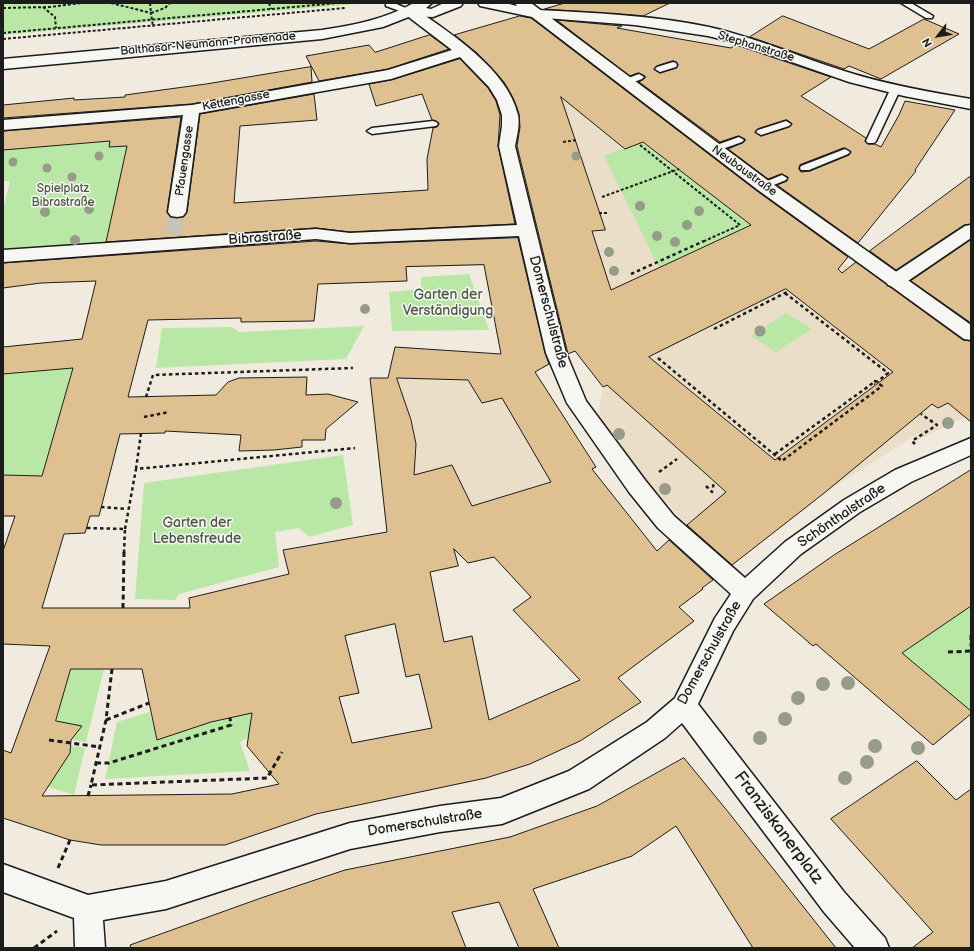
<!DOCTYPE html>
<html>
<head>
<meta charset="utf-8">
<style>
	body { margin:0 }
	#map { position:relative; width:974px; height:951px; overflow:hidden; background:#f1ebdf; font-family:"Balsamiq Sans",sans-serif }
	canvas { display:block }
	.frame { position:absolute; inset:0; border:4px solid #1c1c1c; pointer-events:none }
	.north { position:absolute; left:918px; top:16px; width:40px; height:40px; -webkit-text-stroke:3px #f6f6f2; paint-order:stroke; rotate:239deg; font-size:11px; font-weight:700; line-height:16px; text-align:center; color:#1c1c1c }
	.north::after { content:''; display:block; margin:auto; width:14px; height:18px; background:#1c1c1c; clip-path:polygon(50% 0,100% 100%,50% 72%,0 100%) }
</style>
</head>
<body>
<div id="map">
<canvas width="974" height="951"></canvas>
<div class="frame"></div>
<div class="north">N</div>
</div>
<script>
const context = document.querySelector('canvas').getContext('2d');
context.lineJoin = 'round';
function fillPath(path, color) {
  context.fillStyle = color;
  context.fill(path, 'evenodd');
}
function stroke(path, color, width, dash) {
  context.strokeStyle = color;
  context.lineWidth = width;
  context.lineCap = dash ? 'butt' : 'round';
  context.setLineDash(dash || []);
  context.stroke(path);
}
function write(font, color, halo, rows, align = 'center') {
  context.font = font + ' "Balsamiq Sans",sans-serif';
  context.lineWidth = 3;
  context.setLineDash([]);
  context.textBaseline = 'middle';
  context.strokeStyle = halo;
  context.fillStyle = color;
  for (const [text, x, y, turn = 0] of rows) {
    context.save();
    context.translate(x, y);
    context.rotate((+turn || 0) * Math.PI / 180);
    context.textAlign = isNaN(turn) ? turn : align;
    if (halo) context.strokeText(text, 0, 0);
    context.fillText(text, 0, 0);
    context.restore();
  }
}
fillPath(new Path2D(`
	M482,27L811,238L864,279L971,414L918,440L913,437L823,494L735,563L687,525L646,481L598,414L603,387L538,111L477,29Z
	M397,378L468,380L469,382L493,378L541,380L596,467L472,506L415,516L414,475L416,442L411,420Z`), '#ebdec8');
fillPath(new Path2D(`
	M3,3H368L3,35Z
	M110,141V147L130,146L129,153L180,146L177,165L144,167L115,200L107,244L3,252V210L10,181H3V142L17,148Z
	M642,142L751,225L659,268L604,156Z
	M469,274L489,330L392,331L389,292L421,289V277Z
	M786,313L812,329L776,352L751,336Z
	M364,326L346,359L156,368L162,328L232,327L239,332Z
	M73,368L42,476L3,475V374Z
	M343,455L353,525L309,537L299,528L275,532L279,567L179,594L175,600L135,599L144,483Z
	M971,606V711L902,653Z
	M71,669H104L86,742L72,740L77,728C70,720 62,725 54,729Z
	M281,704L265,727L240,742L250,771L105,779L117,722L150,712L157,740L211,722Z
	M68,745L85,748L74,795L36,783L60,761L67,758L70,753V748Z`), '#b8e7a6');
const building = new Path2D(`
	M565,3H670L643,16L545,9Z
	M520,16L531,18L757,191L848,257L838,269L842,273L856,262L963,340L971,341V422L948,403L938,408L932,404L823,494L732,565L687,525L726,492L607,385L603,387L575,351L568,354L517,146L520,127L519,114L513,98L504,82L477,53L455,35ZM561,97L625,149L643,142L751,225L611,290L592,231L605,230ZM786,289L893,372L775,460L649,357Z
	M783,16L869,49L924,19L959,34L881,79L849,66L844,69L750,37Z
	M557,20L622,26L617,28L731,48L736,45L831,77L801,96L866,138L865,141L868,144H875L881,147L899,115L905,101L955,110L915,170L916,171L858,243L777,185L787,181L788,177L781,174L768,179L728,149L742,143L745,141V139L738,136L720,142L639,82L645,78V76L638,73L630,76ZM673,61L676,62L678,64L676,68L660,73L654,69L657,66ZM787,120L792,124L789,127L761,136L755,132L758,129ZM844,148L851,152L849,155L810,171L801,172L799,169L800,165Z
	M430,35L449,49L388,69L319,81L306,56L369,45L375,52Z
	M460,59L488,88L496,101L500,115L498,146L515,224L350,232L316,228L106,242L127,146L109,147L110,141L3,150V131L181,117L167,212L171,217H183L187,212L200,114L314,94L317,120L240,126L234,203L428,190L427,159L433,128L437,127L439,123L432,120L422,94L376,106L369,84L391,80Z
	M311,67L312,82L192,104L3,118V105L74,98V100L125,97V95L206,84Z
	M971,176V224L964,225L896,270L870,251Z
	M518,238L545,353L549,364L535,372L596,467L592,469L657,551L669,540L713,580L702,588L703,589L679,607L694,621L618,678L641,702L580,741L530,764L486,778L316,814L225,845H101L70,840L3,818V750L11,753L50,646L3,644V551L15,516H3V475L42,476L73,368L3,374V347L82,339L96,281L41,283L3,288V263L316,241L350,244ZM484,265L501,354L395,347L388,378H370L387,532L283,550L289,574L189,598L190,608H42L64,534L85,533L90,516H99L120,434L165,433V431L241,435L239,451L274,450L302,447V440H325L326,429L358,402L328,394L306,395L307,377L239,378L228,382L216,395L128,397L148,320L241,318V322L314,321L318,284L407,281L406,267ZM397,378L468,380L482,403L502,398L551,482L472,506L452,465L414,475L416,444L411,420ZM454,549L468,563L494,557L531,597L513,610L580,680L489,720L472,636L444,642L430,572L458,566ZM395,624L406,677L419,674L432,728L352,743L339,697L359,693L345,636ZM71,669H142L157,740L211,722L252,713L247,746L279,784L232,794L42,796L70,753L71,740L82,726L56,721Z
	M971,240V323L911,281Z
	M971,470V606L902,653L971,711V714L933,745L816,644L813,646L764,604L834,555Z
	M684,758L729,813L836,948H753L676,826L632,856L533,889L559,948H519L499,902L452,912L466,948H131L130,945L261,898L345,870L510,837L597,806Z
	M917,761L956,800L971,789V948H912L933,932L831,819Z`);
fillPath(building, '#dec091');
stroke(building, '#1c1c1c', 1);
stroke(new Path2D(`
	M173,234L177,212`), '#c6c2b8', 16, [16, 8]);
const lane = new Path2D(`
	M386,3H394L415,12L414,14H408L386,6Z
	M901,3H911L933,16L932,18H926Z
	M673,62L676,63L677,65L676,67L660,72L655,69L657,67Z
	M639,74L644,77L642,79L626,85L621,82L623,80Z
	M895,87L900,90L876,141L874,143H868L866,141L890,90Z
	M433,121L436,122L438,124L436,126L372,134L367,131L372,128Z
	M786,121L791,124L789,126L761,135L756,132L758,130Z
	M739,137L744,140L742,142L714,152L709,149L711,147Z
	M845,149L850,152L848,154L809,170H801L800,168L801,166Z
	M782,175L787,178L786,180L764,189L759,186L760,184Z`);
const street = new Path2D(`
	M411,8L416,9C452,35 507,69 518,115C520,125 517,136 515,146L566,353L586,401L645,480L674,516L745,578L785,542L844,500L895,470L971,438V455L911,482L860,512L801,554L753,599L733,631L698,704L844,892L885,938L889,948H855L824,912L682,723L665,738L589,789L512,820L502,824L440,832L350,849L166,909L103,920L105,948H75L74,918L3,892V864L88,895L166,881L350,823L440,806L501,798L569,771L647,722L675,698L715,618L731,594L658,528L629,492L567,403L546,353L519,236L350,243L316,239L3,262V250L316,229L350,233L517,225L499,146L502,126V115L497,100L489,87L460,57L391,79L199,113L186,212L183,216L177,217L171,216L168,212L183,115L3,130V120L192,105L388,70L452,50L406,15L404,12L406,9Z
	M537,10C594,13 652,15 709,27C755,37 799,57 844,71C885,84 928,92 971,99V109L904,96L849,82L740,44L708,36L635,25L532,17L530,14L532,11Z
	M971,225V238L902,285L895,287L888,285L886,281L888,277L965,226Z`);
const secondary = new Path2D(`
	M414,3H432L426,8L431,9L444,3H463L461,6L433,17L411,16L383,27L322,39L3,69V59L322,30C355,25 385,19 414,3Z
	M478,3H505L517,6L515,3H531L770,182L971,325V340L964,339L758,190L532,17L480,6Z`);
stroke(lane, '#1c1c1c', 3);
stroke(street, '#1c1c1c', 3);
stroke(secondary, '#1c1c1c', 3);
stroke(new Path2D(`
	M111,3L151,13L153,27
	M150,3L151,13L165,8L170,3
	M269,3L271,9
	M43,7L55,17L56,28
	M3,8L50,7L81,3
	M3,33L338,3
	M3,39L345,8
	M563,142L577,140
	M640,145L740,225L702,242
	M602,197L679,169
	M599,213H608`), '#1c1c1c', 2, [3, 2]);
stroke(new Path2D(`
	M631,274L704,241
	M785,293L888,373L877,382
	M714,329L789,291
	M658,358L782,461L882,386L875,381L873,383L875,384
	M146,397L153,375L353,368
	M144,417L169,412
	M915,444L912,441L937,425L921,414
	M775,454L873,383
	M136,469L141,433
	M659,472L677,459
	M706,486L712,492L714,482
	M101,507L127,509
	M87,528L125,529L124,553
	M125,529L136,469L355,448`), '#1c1c1c', 2.5, [3.5, 3]);
stroke(new Path2D(`
	M123,608L124,552
	M971,635V646
	M948,652L971,651
	M112,669L106,720L91,785L267,778L282,752
	M106,720L149,703
	M49,740L100,747
	M96,763H109L231,725L230,718
	M88,796L91,785
	M58,868L70,840
	M34,948L57,931`), '#1c1c1c', 3, [5, 3.5]);
fillPath(lane, '#f6f6f2');
fillPath(street, '#f6f6f2');
fillPath(secondary, '#f6f6f2');
context.fillStyle = '#969b8a';
for (const [x, y, r] of [
	[99,156,4.5],
	[576,156,4.5],
	[13,162,4.5],
	[47,168,4.5],
	[72,177,4.5],
	[640,206,5],
	[89,209,5],
	[699,211,5],
	[45,212,5],
	[687,225,5],
	[657,236,5],
	[75,240,5],
	[675,242,5],
	[609,252,5],
	[614,271,5],
	[365,309,5],
	[760,331,5.5],
	[948,423,6],
	[619,434,6],
	[665,489,6],
	[336,503,6],
	[848,683,7],
	[823,684,7],
	[798,698,7],
	[785,719,7],
	[760,738,7],
	[875,746,7],
	[918,748,7],
	[867,762,7],
	[845,778,7]
]) {
  context.beginPath();
  context.arc(x, y, r, 0, 2 * Math.PI);
  context.fill();
}
write('12px', '#1c1c1c', '#f6f6f2', [
	["Balthasar-Neumann-Promenade",208,44,-5],
	["Stephanstraße",756,47,17],
	["Kettengasse",236,101,-11],
	["Pfauengasse",185,161,-82],
	["Neubaustraße",744,171,36]
]);
write('12px', '#4b5945', '#f6f6f2', [
	["Spielplatz",63,189],
	["Bibrastraße",63,203]
]);
write('14px', '#1c1c1c', '#f6f6f2', [
	["Bibrastraße",265,238,-4],
	["Domerschulstraße",548,312,75],
	["Schönthalstraße",842,516,-34],
	["Domerschulstraße",710,653,-61],
	["Domerschulstraße",425,823,-9]
]);
write('14px', '#4b5945', '#f6f6f2', [
	["Garten der",448,295],
	["Verständigung",448,311],
	["Garten der",197,523],
	["Lebensfreude",197,539]
]);
write('17px', '#1c1c1c', '#f6f6f2', [
	["Franziskanerplatz",778,828,53]
]);
</script>
</body>
</html>
